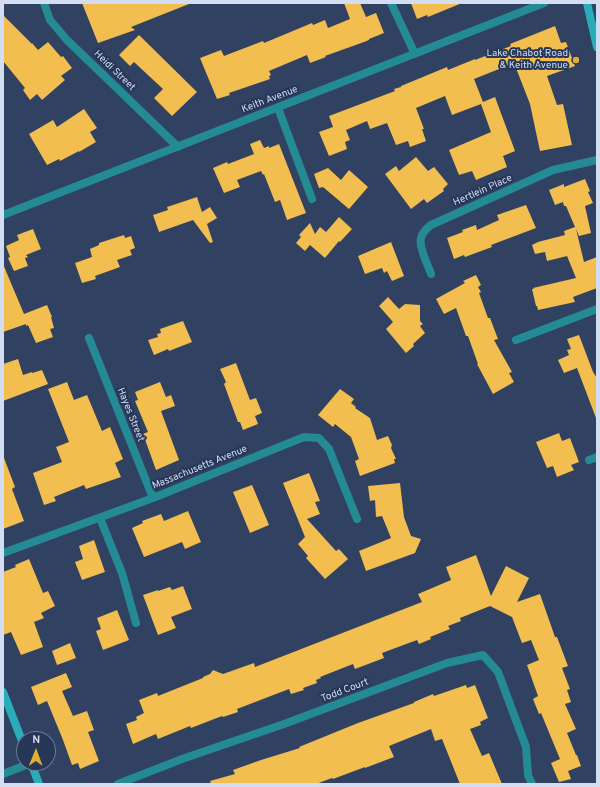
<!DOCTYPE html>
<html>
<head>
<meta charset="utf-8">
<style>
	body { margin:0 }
	#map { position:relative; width:600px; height:787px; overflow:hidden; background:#314162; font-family:Overpass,sans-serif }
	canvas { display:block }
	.frame { position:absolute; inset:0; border:4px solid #d2ddf2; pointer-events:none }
	.north { position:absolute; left:16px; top:731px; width:40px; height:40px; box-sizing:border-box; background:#273757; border:1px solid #6b7995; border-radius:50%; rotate:1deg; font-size:11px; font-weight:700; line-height:16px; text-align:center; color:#d2ddf2 }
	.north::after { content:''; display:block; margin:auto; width:14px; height:18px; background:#e3ae34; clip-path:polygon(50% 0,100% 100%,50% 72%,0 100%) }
</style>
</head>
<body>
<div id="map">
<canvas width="600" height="787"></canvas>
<div class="frame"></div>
<div class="north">N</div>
</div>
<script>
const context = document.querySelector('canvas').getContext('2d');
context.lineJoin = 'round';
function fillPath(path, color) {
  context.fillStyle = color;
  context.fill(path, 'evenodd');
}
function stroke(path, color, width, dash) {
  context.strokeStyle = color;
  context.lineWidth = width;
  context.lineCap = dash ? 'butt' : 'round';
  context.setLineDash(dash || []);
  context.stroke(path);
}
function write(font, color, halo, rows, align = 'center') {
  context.font = font + ' Overpass,sans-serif';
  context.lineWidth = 4;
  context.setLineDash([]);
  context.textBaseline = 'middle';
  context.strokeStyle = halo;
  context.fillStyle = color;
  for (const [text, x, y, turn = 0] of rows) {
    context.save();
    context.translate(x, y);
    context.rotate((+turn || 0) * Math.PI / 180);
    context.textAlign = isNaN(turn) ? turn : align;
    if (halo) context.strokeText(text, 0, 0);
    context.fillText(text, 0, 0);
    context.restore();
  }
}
fillPath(new Path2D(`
	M82,3H189V4L131,27L135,30L98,43Z
	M344,3H360L366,17L376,13L384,33L369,39V40L364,42L325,56L326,57L310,63L307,55L269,71L271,75L269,76L270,79L229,93L230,95L217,99L200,58L221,50L224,56L263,41L264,43L312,23L313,25L325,20L328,28L350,19Z
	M411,3H462L428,17L427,15L417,19Z
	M3,15L32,44V43L38,50L48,42L61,57L63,56L72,68L61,76L65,80L42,100L37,94L30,100L23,90L25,88L3,61Z
	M555,26L561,43L566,42L575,66L547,76L557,105L563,104L572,145L540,151L530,104L514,63L474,79L483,102L495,97L515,151L503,156L507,167L476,180L472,171L459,175L449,150L491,132L481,104L452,115L445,96L416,108L424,129H422L426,141L410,147L408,141L396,145L387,123L370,129L367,121L346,130L350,140L345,142L347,149L329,156L319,132L333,127L329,116L395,91L394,89L401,87V86L447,67L448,70L475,59V60L511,46L510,44Z
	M139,35L197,92L172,116L154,98L163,89L134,62L130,66L119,55Z
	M84,109L97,128L90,132L96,142L79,152V151L60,161L59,159L47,165L29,134L53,120L57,127Z
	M260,140L264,148L269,146V148L279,144L306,213L287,220L280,200L275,202L264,174L263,175L261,171L237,180L240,187L224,193L213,168L227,162L228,164L254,154L250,144Z
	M416,157L428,171L434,167L448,184L443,189L444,191L427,203L424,199L411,209L385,174L396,166L399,171Z
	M328,168L341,180L349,170L368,187L349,209L323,187L319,188L314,174Z
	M585,179L590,191L588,192L593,203L585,206L591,233L579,236L576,229L584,262L597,257V288L573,297L575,302L538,310L537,306H536L532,289H534L533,288L576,278L567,256L547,261L545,252L535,254L532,245L538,242L565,235L564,231L575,227L566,206H564L563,202L555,205L549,190L564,184V187Z
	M197,197L202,212L210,207L217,218L207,224L213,242L210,243L193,220L159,232L153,215L168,210L167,207Z
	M526,205L536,228L491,245L492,247L465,257L464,255L454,259L447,238L463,232L462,230L476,225L477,230L499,220L497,215Z
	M339,217L352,229L340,242L339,241L325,258L310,245L305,251L296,243L301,237L299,235L310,223L315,234L320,227L326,232Z
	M33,229L41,249L26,255L28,257L25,258L28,266L14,271L8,258L10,257L6,246L19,240L17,235Z
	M124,235L125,238L131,236L135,248L130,250L132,255L117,260L120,267L95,276L96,279L82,283L75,263L92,257L90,249L99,245V243Z
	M391,242L404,276L392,281L387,271L384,273L382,268L365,274L358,256Z
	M3,264L24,314L47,305L52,317H51L54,328L50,329L53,337L36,343L28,325L26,326V324L3,332Z
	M476,275L481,285L478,287L481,292L479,293L488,318H490L498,339L494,340L512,372L509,373L514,382L493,394L477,364H478L468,336H466L456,308L444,314L436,299L465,283L463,281Z
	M388,297L399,309L405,304L420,305V321L423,324L420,326L425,333L413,344L414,346L406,353L386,329L393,322L379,306Z
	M183,321L192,342L169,351L168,349L154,355L148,340L158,337L157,334L161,333L160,329Z
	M579,335L593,372L597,378V418H596L577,368L564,373L558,360L569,355L567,350L571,349L567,339Z
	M18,359L23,375L32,372V373L42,370L48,384L3,401V364Z
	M236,363L250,400L256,398L262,413L255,416L258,424L243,430L240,422H238L224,384L226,382L220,369Z
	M67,382L74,400L87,395L102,431L110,427L123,459L115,463L121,477L86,489L84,485L54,497L56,501L44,505L33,473L62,462L56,447L69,442L48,389Z
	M160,382L166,397L171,395L175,406L161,411L179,460L156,470L143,434L148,432L135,401L138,400L135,392Z
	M340,389L354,399L351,403L356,407L355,408L370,418L377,440L388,436L392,445L391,448L396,459H394L395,463L360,476L355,461L359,459L351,437L335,424L333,427L318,415Z
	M559,433L562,441L570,438L579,462L571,465L574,470L557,477L553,466L547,468L536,442Z
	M3,458H4L15,487L12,489L24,521L3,529Z
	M309,473L320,501L315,502L320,514L307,519L336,551L339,549L348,559L325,579L306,558L308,556L298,544L305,537L283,483Z
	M400,483L404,517L411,536L421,539L415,553L366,571L359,551L391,538L382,516L376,517L375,500L370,501L368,486Z
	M252,485L269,525L250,533L233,492Z
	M188,511L201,542L185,549L182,542L144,557L132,528L143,523L142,521L161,514L164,521Z
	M94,540L105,572L82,580L75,562L83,559L79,546Z
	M476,555L491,596L506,566L529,578L517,602L540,594L555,637H557L568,666L562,668L570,689L567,690L571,702L565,704L576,729L567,733L576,755H577L581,766L568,771L571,779L559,782L551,763L560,759L541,713L539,714L533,699L538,696L527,665L539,660L531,640L522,643L512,617L490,606L460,618L461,621L448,626L450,629L430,637L431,639L419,644L417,640L382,653L384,658L355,669L353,664L320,677L321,678L316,680L317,683L303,688L304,690L291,694L289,689L237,709L238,712L223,717L222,716L191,728L190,726L158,739L156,734L133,744L126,724L137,720L136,717L144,713L139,700L157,693L158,696L203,678V677L210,674L213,670L223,674L254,663L255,667L422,602L418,594L451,580L446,567Z
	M29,559L43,593L48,591L55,606L41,613L44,618L34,622L43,647L21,655L11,632L3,635V572L16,567L15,565Z
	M183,586L192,609L171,617L176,628L158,635L143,595L158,590V591L170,587L172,590Z
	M117,610L129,640L103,650L96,631L101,629L97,618Z
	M70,643L76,658L57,665L52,651Z
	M66,673L72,687L62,691L73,716L87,711L94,730L88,732L99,761L80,769L78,763L72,765L63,740L47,701L38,705L31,687Z
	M466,685L467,688L475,685L488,718L480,722L481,725L470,729L482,756L489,753L502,784H460L442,739L435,741L431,729L389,746L394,757L365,768V767L333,779L332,778L316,784H211L210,781L235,774L233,770L261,760L300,748L299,747L358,723L414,703V702L433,694L434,696Z`), '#f1be4f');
stroke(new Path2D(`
	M278,108L312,199
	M589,460L597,457
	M100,518L122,573L136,623
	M3,774L31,763`), '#248a93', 8);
stroke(new Path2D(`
	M44,3L50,20L67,40L178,147
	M391,3L415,54
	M3,215L544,3
	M431,274C429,268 426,262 424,256C419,242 418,235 431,225L553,170L597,160
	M89,338L153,498
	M516,340L597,309
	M3,553L153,498L304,437L319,438L329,449L357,519
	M118,784L182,759L284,724L447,663L483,655L498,672L526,747L528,775L532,784`), '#248a93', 8);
stroke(new Path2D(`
	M587,3L597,47
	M3,692L24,746
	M31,763L39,784`), '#29adb8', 8);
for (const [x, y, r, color] of [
	[576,60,4,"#e3ae34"]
]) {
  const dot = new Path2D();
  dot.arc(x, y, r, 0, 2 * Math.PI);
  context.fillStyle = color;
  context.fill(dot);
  stroke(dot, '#273757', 1.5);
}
write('10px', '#d2ddf2', '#273757', [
	["Lake Chabot Road",568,54],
	["& Keith Avenue",568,66]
], 'right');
write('10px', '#d2ddf2', '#273757', [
	["Heidi Street",114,71,44],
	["Keith Avenue",270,100,-21],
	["Hertlein Place",483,191,-24],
	["Hayes Street",130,415,68],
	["Massachusetts Avenue",200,468,-22],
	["Todd Court",345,691,-21]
]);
</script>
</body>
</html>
